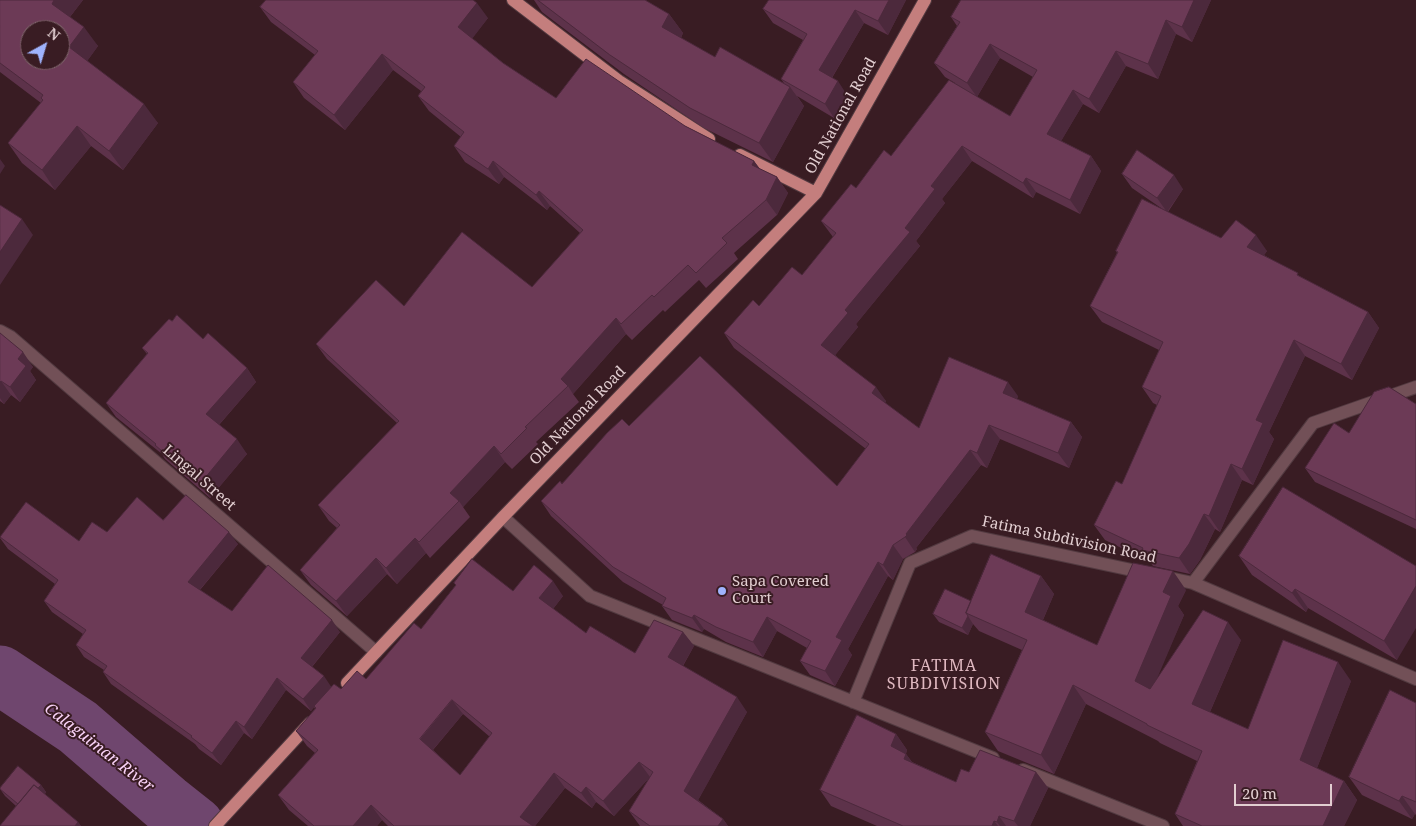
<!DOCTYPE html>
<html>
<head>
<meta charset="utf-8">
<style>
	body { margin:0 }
	#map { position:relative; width:1416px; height:826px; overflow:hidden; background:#391c23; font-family:"Noto Serif",serif }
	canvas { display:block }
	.north { position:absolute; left:20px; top:20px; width:50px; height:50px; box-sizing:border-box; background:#391c23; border:1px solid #7d6369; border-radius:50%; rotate:39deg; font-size:14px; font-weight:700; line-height:20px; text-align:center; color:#e2ced1 }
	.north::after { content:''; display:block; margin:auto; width:18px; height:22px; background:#9fb3fd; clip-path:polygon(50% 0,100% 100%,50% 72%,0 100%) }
	.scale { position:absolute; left:1234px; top:784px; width:98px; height:22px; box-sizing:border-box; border:2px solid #e2ced1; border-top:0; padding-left:6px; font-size:15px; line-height:18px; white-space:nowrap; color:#e2ced1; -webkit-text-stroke:4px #391c23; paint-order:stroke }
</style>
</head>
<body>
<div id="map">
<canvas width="1416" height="826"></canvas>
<div class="north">N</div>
<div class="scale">20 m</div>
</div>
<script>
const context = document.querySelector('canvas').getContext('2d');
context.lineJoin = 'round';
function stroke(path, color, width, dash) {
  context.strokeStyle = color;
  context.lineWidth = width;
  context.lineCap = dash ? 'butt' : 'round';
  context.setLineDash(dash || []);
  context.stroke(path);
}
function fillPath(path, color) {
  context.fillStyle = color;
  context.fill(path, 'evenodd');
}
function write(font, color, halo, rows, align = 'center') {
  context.font = font + ' "Noto Serif",serif';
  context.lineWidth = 4;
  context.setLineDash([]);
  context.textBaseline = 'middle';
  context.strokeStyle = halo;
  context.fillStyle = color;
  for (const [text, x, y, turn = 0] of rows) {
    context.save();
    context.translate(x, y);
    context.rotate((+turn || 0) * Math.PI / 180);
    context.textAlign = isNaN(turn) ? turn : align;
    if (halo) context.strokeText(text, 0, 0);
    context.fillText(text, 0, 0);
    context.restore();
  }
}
stroke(new Path2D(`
	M0,675L78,727L166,803L195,826`), '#6f466e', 59);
const minor = new Path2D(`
	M0,331L11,337L376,652
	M503,517L590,596L993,758
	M1193,583L1313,423L1416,387
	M853,702L910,563L972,536L1193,583L1416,679
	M1023,770L1163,826`);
const major = new Path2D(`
	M513,0L619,81L709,139
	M740,155L816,193
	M347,683L503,517L816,193L925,0
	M215,826L310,723`);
stroke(minor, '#523a40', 14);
stroke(major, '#523a40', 14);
stroke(minor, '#725057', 12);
stroke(major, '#c47e7d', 12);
fillPath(new Path2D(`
	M0,0H83L70,17L98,46L87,61L158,123L123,170L91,146L55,190L22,163L8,143L41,103L0,72Z
	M534,0H645L669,14L683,33L681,38L715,57L784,83L781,79L803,40L773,23L763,9L769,0H906L888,35L864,23L832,78L847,95L834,118L797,96L804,106L773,162L704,128L624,74L542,12Z
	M1211,0L1192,42L1176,34L1158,79L1126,66L1099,113L1083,104L1061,141L1091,156L1101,171L1080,214L1036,192L1033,198L972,161L942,199L945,203L916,241L920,246L856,324L858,327L835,355L886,401L885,403L919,428L1018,396L1017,399L1071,422L1082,437L1069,468L1000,439L987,468L981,465L916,548L917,549L915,552L903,559L893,580L888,576L848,649L852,655L835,686L810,675L800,661L807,648L777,631L763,657L726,642L704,629L702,632L672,620L662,606L663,605L623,582L551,516L541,501L629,426L837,486L866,449L734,348L724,333L802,275L833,237L821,221L856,188L891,156L955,83L945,77L934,63L957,26L951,17ZM1000,58L1033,77L1010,116L977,97Z
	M260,7L488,18L472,38L503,63L556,98L685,126L754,161L760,169L777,177L788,193L777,215L734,253L738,259L706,288L699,280L665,312L663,310L632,340L626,334L573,394L579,402L536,442L538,444L512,469L505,462L463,507L470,517L430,558L426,553L397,584L387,574L347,616L311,585L300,570L337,528L329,521L318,505L397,423L327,359L316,344L404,306L532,287L580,233L550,206L547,210L504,177L499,184L465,162L454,146L461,137L429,111L418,96L421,91L393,70L345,130L304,98L293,82L315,55L271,22Z
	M1122,174L1183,189L1168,212L1221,238L1267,251L1264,255L1301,277L1368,312L1379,328L1352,380L1305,356L1269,432L1274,439L1253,485L1242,480L1220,532L1215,529L1200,560L1190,574L1153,566L1150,562L1105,540L1094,525L1122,484L1157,405L1153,403L1142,387L1159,350L1102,322L1090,306L1117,253L1116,251L1161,208L1132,188Z
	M0,333L33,367L30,371L36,380L20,402L11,395L4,404L0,401Z
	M203,339L247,368L256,382L219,425L247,454L210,498L165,459L162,454L116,417L106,403L147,354L142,348Z
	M1416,404V529L1315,482L1305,468L1349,433Z
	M163,520L238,544L200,590L232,611L340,632L312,667L331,687L341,689L366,679L421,629L456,585L454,583L513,591L563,596L553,609L586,633L635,653L683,632L694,646L683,666L747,712L698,800L723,819L728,826H640L629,811L650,777L614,816L596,802L592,808L565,788L535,826H388L382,820L377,826H308L289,810L278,795L315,753L307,746L296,731L315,709L314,707L311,711L286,690L252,739L244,733L221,765L199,749L195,744L111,684L103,672L104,670L84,657L76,645L83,634L52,612L44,601L55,584L8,549L0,538L79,541L107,532ZM463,714L490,737L460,775L433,750Z
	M1239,556L1416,566L1397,660L1308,608L1306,612L1252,575Z
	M1041,576L1054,594L1043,620L1097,645L1186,590L1178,606L1184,615L1156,679L1241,640L1210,712L1248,729L1351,681L1317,768L1344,781L1357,800L1344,826H1183L1175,814L1197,761L1160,743L1158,741L1086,704L1054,774L998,751L985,732L1022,650L979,631L973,624L968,635L939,622L933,614Z
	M1416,703V815L1415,814L1412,819L1362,795L1349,777Z
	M896,734L907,750L906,754L912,762L956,782L969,772H1036L1048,788L1030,826H877L831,806L820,790Z
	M41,785L46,792L45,794L78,822L81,826H0L16,806L5,796L0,789Z`), '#5d324a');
fillPath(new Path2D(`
	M54,0H83L65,23L52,4Z
	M889,0H906L888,35L878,21Z
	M1194,0H1211L1192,42L1182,27Z
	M477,3L488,18L469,43L458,27Z
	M855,10L864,23L828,84L819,70Z
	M669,14L683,33L676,47L662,27Z
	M1166,20L1176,34L1158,79L1148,64Z
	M84,27L98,46L83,67L69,47Z
	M990,44L1000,58L977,97L967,83Z
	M1116,51L1126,66L1099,113L1089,99Z
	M382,54L393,70L345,130L334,115Z
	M838,81L847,95L834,118L825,104Z
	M790,87L804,106L773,162L759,143Z
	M1073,90L1083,104L1057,148L1047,134Z
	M144,104L158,123L123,170L109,151Z
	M77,126L91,146L55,190L42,170Z
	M962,146L972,161L942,199L945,203L916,241L920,246L856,324L858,327L832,359L821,345L845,310L905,228L931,186Z
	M1091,156L1101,171L1080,214L1070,200Z
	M0,159L5,166L0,174Z
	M493,161L504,177L499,184L488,169Z
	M754,161L765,176L752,165Z
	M1174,175L1183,189L1167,212L1157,198Z
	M777,177L788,193L777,215L766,200Z
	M1026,178L1036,192L1033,198L1023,183Z
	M539,191L550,206L547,210L536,195Z
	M22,219L33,235L0,285V252Z
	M1256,235L1267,251L1258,263L1247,247Z
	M1368,312L1379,328L1352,380L1341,364Z
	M616,318L626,334L573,394L568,386L561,379Z
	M1294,340L1305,356L1269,432L1274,439L1253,485L1242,469L1256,420Z
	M23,352L33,367L30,371L36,380L20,402L10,387L18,359Z
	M247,368L256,382L216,428L206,414Z
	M1,381L11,395L4,404L0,398V382Z
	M1008,382L1018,396L1013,407L1003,393Z
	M876,387L886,401L882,408L872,393Z
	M1071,422L1082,437L1069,468L1058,453Z
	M989,425L1000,439L987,468L977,453Z
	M237,439L247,454L210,498L200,484Z
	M494,446L505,462L463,507L459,501L450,493Z
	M970,450L981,465L916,548L917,549L915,552L905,537L906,534Z
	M1231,464L1242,480L1220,532L1209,516Z
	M1204,514L1215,529L1200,560L1190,574L1179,558Z
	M229,532L238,544L196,594L188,582Z
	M415,538L426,553L397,584L386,568Z
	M893,545L903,559L893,580L883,565Z
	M376,558L387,574L347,616L336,601Z
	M878,562L888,576L848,649L852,655L835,686L825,671L836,637Z
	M1173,571L1186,590L1178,606L1184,615L1148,700L1135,681L1163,592Z
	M1041,576L1054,594L1038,631L1025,612Z
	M553,581L563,596L550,613L539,598Z
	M1416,586V628L1397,660L1384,641Z
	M1295,589L1308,608L1306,612L1292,593Z
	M694,615L704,629L702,632L692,618Z
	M968,616L973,624L968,635L962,628Z
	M767,617L777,631L763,657L753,642Z
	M332,620L340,632L309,670L301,658Z
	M1228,622L1241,640L1205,723L1192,704Z
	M683,632L694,646L679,672L668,657Z
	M1338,662L1351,681L1313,778L1300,760Z
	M324,676L332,688L311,711L303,699Z
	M277,678L286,690L252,739L244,727Z
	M1073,685L1086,704L1054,774L1041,755Z
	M737,697L747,712L695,806L684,791Z
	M452,700L463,714L430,753L420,739Z
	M236,721L244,733L221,765L212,753Z
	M896,734L907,750L902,762L891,746Z
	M906,754L917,770L904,759Z
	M639,762L650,777L614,816L603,801Z
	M1036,772L1048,788L1030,826H1018L1014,821Z
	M554,773L565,788L535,826H526L520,817Z
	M1344,781L1357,800L1344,826H1323Z
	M41,785L46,792L27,815L22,807Z
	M586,787L596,802L592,808L581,793Z
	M1402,796L1415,814L1412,819L1399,801Z
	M371,805L382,820L377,826H353Z
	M999,816L1006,826H1000L997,822Z
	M723,819L728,826H718Z
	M994,821L998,826H992Z
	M78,822L81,826H75Z`), '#4c293c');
const building = new Path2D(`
	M0,0H54L52,4L84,27L69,47L144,104L109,151L77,126L42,170L8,143L43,100L41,98L43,95L0,63ZM30,30H60V60H30Z
	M266,0H473L477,3L458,27L503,63L556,98L586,59L685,126L754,161L752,165L777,177L766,200L722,238L727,243L696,273L688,265L654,297L652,295L621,324L616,318L561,379L568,386L525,427L527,428L501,454L494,446L450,493L459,501L419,542L415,538L386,568L376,558L336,601L300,570L340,525L318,505L399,421L316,344L376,280L404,306L462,232L532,287L583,230L539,191L536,195L493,161L488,169L454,146L464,132L418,96L425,87L382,54L334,115L293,82L318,51L260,7Z
	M538,0H645L669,14L662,27L715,57L720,47L790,87L759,143L690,108L610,55Z
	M769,0H889L878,21L855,10L819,70L838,81L825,104L781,79L807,34L763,9Z
	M961,0H1194L1182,27L1166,20L1148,64L1116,51L1089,99L1073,90L1047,134L1091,156L1070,200L1026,178L1023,183L962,146L931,186L935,189L905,228L910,232L845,310L848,313L821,345L876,387L872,393L919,428L949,357L1008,382L1003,393L1071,422L1058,453L989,425L977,453L970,450L906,534L907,535L905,537L893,545L883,565L878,562L836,637L842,640L825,671L800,661L811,641L767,617L753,642L716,627L694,615L692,618L662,606L666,598L613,567L541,501L560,481L562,484L607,433L622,419L629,426L700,356L837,486L869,444L724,333L753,300L759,306L792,267L802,275L836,233L821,221L851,184L856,188L884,150L891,156L949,80L1010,116L1037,70L990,44L967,83L934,63L960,22L951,17Z
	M1137,150L1174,175L1157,198L1122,174Z
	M1142,199L1221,238L1236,220L1256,235L1247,247L1298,273L1297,275L1368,312L1341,364L1294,340L1256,420L1263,423L1242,469L1231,464L1209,516L1204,514L1189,544L1179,558L1142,550L1143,548L1094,525L1116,481L1122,484L1161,396L1142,387L1163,342L1090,306L1118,252L1116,251Z
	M0,205L22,219L0,252Z
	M177,315L203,339L208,333L247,368L206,414L237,439L200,484L155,445L156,444L106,403L148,353L142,348L169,319L172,321Z
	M0,333L23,352L18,359L26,366L10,387L1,381L0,382Z
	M1389,387L1416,404V520L1305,468L1334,423L1349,433L1374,392Z
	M1283,487L1416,566V586L1384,641L1295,589L1292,593L1239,556Z
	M186,495L229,532L188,582L232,611L268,565L332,620L301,658L324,676L303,699L277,678L244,727L236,721L212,753L191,737L192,736L103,672L107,666L76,645L86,630L44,601L58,580L0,537L26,502L79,541L92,522L107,532L137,497L163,520Z
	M991,554L1041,576L1025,612L1097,645L1133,563L1173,571L1163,592L1171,596L1135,681L1150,689L1203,610L1228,622L1192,704L1248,729L1283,640L1338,662L1300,760L1344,781L1323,826H1202L1175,814L1202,751L1147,725V724L1073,685L1041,755L985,732L1027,640L966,613Z
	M472,559L513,591L534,565L553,581L539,598L586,633L590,626L635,653L654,620L683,632L668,657L737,697L684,791L723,819L718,826H650L629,811L653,772L639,762L603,801L586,787L581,793L554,773L520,817L533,826H394L371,805L353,826H314L278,795L318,750L296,731L316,708L314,706L334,684L341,689L357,671L366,679L414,623L421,629L456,585L454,583ZM452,700L492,733L460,775L420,739Z
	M945,589L971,601L966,613L968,616L962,628L933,614Z
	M1390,690L1416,703V802L1402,796L1399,801L1349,777Z
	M857,715L896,734L891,746L906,754L904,759L956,782L961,769L969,772L980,750L1036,772L1014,821L999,816L997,822L994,821L992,826H903L820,790Z
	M18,766L41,785L38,788L34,785L18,804L0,789V788Z
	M34,785L78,822L75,826H0Z`);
fillPath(building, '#6c3a56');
stroke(building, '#4c293c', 1);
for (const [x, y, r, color] of [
	[722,591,5,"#9fb3fd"]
]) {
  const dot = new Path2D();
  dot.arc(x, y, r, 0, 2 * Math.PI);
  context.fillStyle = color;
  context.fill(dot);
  stroke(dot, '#391c23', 2);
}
write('15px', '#e2ced1', '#391c23', [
	["Old National Road",841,116,-61],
	["Old National Road",578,416,-46],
	["Lingal Street",199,478,41],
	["Fatima Subdivision Road",1069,540,12]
]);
write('15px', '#e2ced1', '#391c23', [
	["Sapa Covered",732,582],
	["Court",732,599]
], 'left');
context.letterSpacing = '1px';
write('16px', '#dfb8c0', '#391c23', [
	["FATIMA",944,666],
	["SUBDIVISION",944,684]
]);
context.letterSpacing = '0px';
write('italic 16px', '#f9d2f7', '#391c23', [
	["Calaguiman River",99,748,38]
]);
</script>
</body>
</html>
